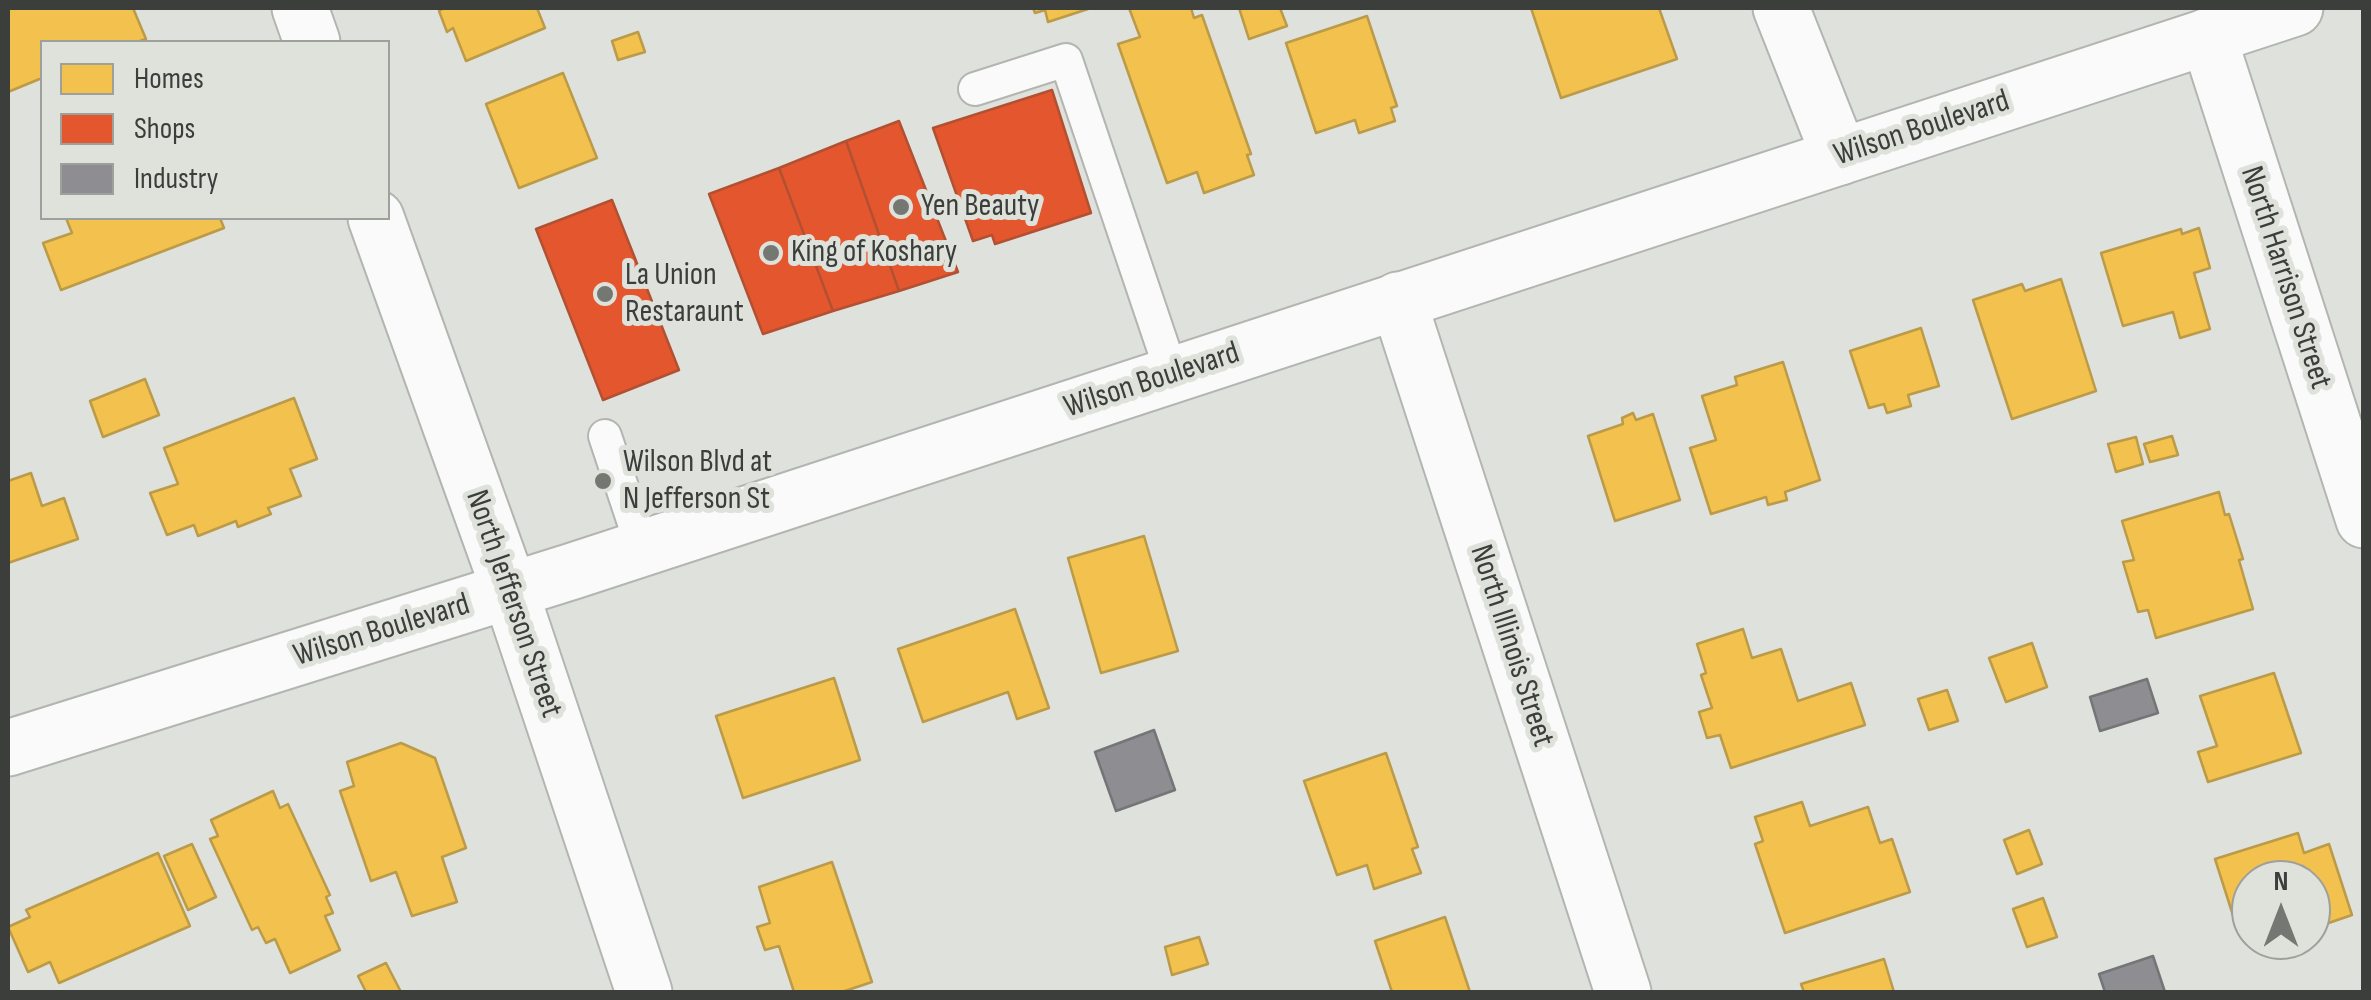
<!DOCTYPE html>
<html>
<head>
<meta charset="utf-8">
<style>
	body { margin:0 }
	#map { position:relative; width:2371px; height:1000px; overflow:hidden; background:#dee1dc; font-family:"Sofia Sans Condensed",sans-serif }
	canvas { display:block }
	.frame { position:absolute; inset:0; border:10px solid #3c3e3b; pointer-events:none }
	.legend { position:absolute; left:40px; top:40px; width:350px; height:180px; box-sizing:border-box; background:#dee2db; border:2px solid #9da09b; margin:0; padding:12px 18px; list-style:none; font-size:30px; color:#3c3e3b }
	.legend li { display:flex; align-items:center; gap:20px; height:50px }
	.legend b { width:50px; border:2px solid #9da09b }
	.north { position:absolute; left:2231px; top:860px; width:100px; height:100px; box-sizing:border-box; background:#dee2db; border:2px solid #9da09b; border-radius:50%; rotate:0deg; font-size:28px; font-weight:700; line-height:40px; text-align:center; color:#3c3e3b }
	.north::after { content:''; display:block; margin:auto; width:35px; height:45px; background:#757773; clip-path:polygon(50% 0,100% 100%,50% 72%,0 100%) }
</style>
</head>
<body>
<div id="map">
<canvas width="2371" height="1000"></canvas>
<div class="frame"></div>
<ul class="legend">
<li><b style="height:28px;background:#f2c14e"></b>Homes</li>
<li><b style="height:28px;background:#e4572e"></b>Shops</li>
<li><b style="height:28px;background:#8d8d92"></b>Industry</li>
</ul>
<div class="north">N</div>
</div>
<script>
const context = document.querySelector('canvas').getContext('2d');
context.lineJoin = 'round';
function fillPath(path, color) {
  context.fillStyle = color;
  context.fill(path, 'evenodd');
}
function stroke(path, color, width, dash) {
  context.strokeStyle = color;
  context.lineWidth = width;
  context.lineCap = dash ? 'butt' : 'round';
  context.setLineDash(dash || []);
  context.stroke(path);
}
function write(font, color, halo, rows, align = 'center') {
  context.font = font + ' "Sofia Sans Condensed",sans-serif';
  context.lineWidth = 10;
  context.setLineDash([]);
  context.textBaseline = 'middle';
  context.strokeStyle = halo;
  context.fillStyle = color;
  for (const [text, x, y, turn = 0] of rows) {
    context.save();
    context.translate(x, y);
    context.rotate((+turn || 0) * Math.PI / 180);
    context.textAlign = isNaN(turn) ? turn : align;
    if (halo) context.strokeText(text, 0, 0);
    context.fillText(text, 0, 0);
    context.restore();
  }
}
const homes = new Path2D(`
	M8,8H133L146,39L137,42H42V78L8,92Z
	M444,8H537L545,28L466,61L453,28L447,32L439,11Z
	M1033,8H1088V9L1048,22L1045,10L1035,13Z
	M1129,8H1191L1194,18L1202,15L1251,154L1247,155L1254,175L1204,193L1197,172L1167,183L1118,44L1140,37Z
	M1239,8H1280L1287,26L1249,39Z
	M1531,8H1659L1677,59L1561,98Z
	M1367,16L1397,106L1391,108L1395,121L1359,133L1355,120L1316,133L1286,43Z
	M638,32L645,52L618,60L612,41Z
	M563,73L597,158L519,188L486,104Z
	M66,218H220L224,228L61,290L43,243L72,233Z
	M2199,228L2210,268L2194,273L2210,329L2180,338L2173,312L2123,326L2101,253L2181,229L2182,234Z
	M2061,279L2096,391L2012,419L1973,300L2022,284L2025,291Z
	M1921,328L1939,386L1908,395L1911,406L1887,413L1884,404L1869,408L1850,351Z
	M1783,362L1820,480L1785,492L1787,500L1768,505L1766,497L1711,514L1690,448L1716,440L1702,396L1737,385L1735,377Z
	M145,379L159,415L103,437L90,401Z
	M294,398L317,459L290,469L301,496L268,508L271,514L238,527L236,521L198,536L194,525L167,535L150,493L178,484L164,448Z
	M1633,413L1636,420L1653,414L1680,500L1615,521L1588,436L1623,424L1622,418Z
	M2172,436L2178,455L2150,462L2144,444Z
	M2136,437L2143,464L2116,472L2108,444Z
	M31,473L42,506L64,498L78,539L8,563V481Z
	M2219,492L2225,515L2229,514L2243,559L2239,560L2253,609L2156,638L2148,610L2138,612L2123,562L2134,560L2122,521Z
	M1144,536L1178,651L1101,673L1068,558Z
	M1015,609L1049,708L1017,719L1008,692L923,722L898,649Z
	M1743,629L1752,658L1781,649L1798,701L1851,683L1865,725L1731,768L1720,735L1707,738L1699,712L1712,708L1701,675L1706,673L1697,644Z
	M2032,643L2047,687L2006,702L1989,658Z
	M2274,673L2301,753L2208,782L2198,752L2217,746L2200,696Z
	M834,678L860,760L743,798L716,716Z
	M1947,690L1958,721L1929,730L1918,699Z
	M401,743L435,758L466,848L442,857L457,902L412,916L396,872L371,881L340,791L354,786L347,762Z
	M1386,753L1418,847L1412,849L1421,873L1374,889L1367,865L1337,875L1304,781Z
	M273,791L280,808L288,804L330,895L326,897L333,913L325,916L340,950L290,973L275,939L266,943L258,927L252,930L210,839L218,836L211,820Z
	M1802,802L1810,826L1868,807L1880,843L1892,839L1910,892L1785,933L1755,844L1763,841L1755,817Z
	M2029,830L2042,864L2017,874L2004,840Z
	M2298,833L2304,853L2329,844L2352,915L2311,929V880H2251V927L2238,931L2215,859Z
	M192,844L216,897L188,910L164,856Z
	M158,853L190,926L59,983L50,962L28,972L8,927L30,917L26,910Z
	M832,862L872,982L842,992H794L779,946L765,950L757,927L770,923L759,887Z
	M2043,898L2057,937L2027,947L2013,909Z
	M1445,917L1470,992H1392L1375,941Z
	M1199,937L1208,964L1172,975L1165,947Z
	M1884,959L1894,992H1804L1801,984Z
	M386,963L401,992H366L358,976Z`);
fillPath(homes, '#f2c14e');
stroke(homes, '#bb9a48', 2.5);
const shops = new Path2D(`
	M1052,90L1091,213L995,244L992,235L973,241L933,128Z
	M899,121L958,272L899,291L846,141Z
	M846,141L899,291L833,311L779,168Z
	M779,168L833,311L763,334L709,194Z
	M612,200L679,370L603,400L536,229Z`);
fillPath(shops, '#e4572e');
stroke(shops, '#b25032', 2.5);
const industry = new Path2D(`
	M2147,679L2158,713L2100,731L2090,697Z
	M1154,730L1175,790L1116,811L1095,752Z
	M2153,956L2165,992H2105L2099,974Z`);
fillPath(industry, '#8d8d92');
stroke(industry, '#757578', 2.5);
const service = new Path2D(`
	M975,89L1066,60L1172,374
	M605,436L642,547`);
const minor = new Path2D(`
	M300,8L312,42
	M2208,36L2364,520
	M376,218L510,591L644,992
	M1398,300L1623,992`);
const tertiary = new Path2D(`
	M1781,8L1840,157`);
const secondary = new Path2D(`
	M8,748L573,571L2295,8`);
stroke(service, '#b3b5b1', 36);
stroke(minor, '#b3b5b1', 59);
stroke(tertiary, '#b3b5b1', 59);
stroke(secondary, '#b3b5b1', 59);
stroke(service, '#fafafa', 32);
stroke(minor, '#fafafa', 55);
stroke(tertiary, '#fafafa', 55);
stroke(secondary, '#fafafa', 55);
for (const [x, y, r, color] of [
	[901,207,10,"#757773"],
	[771,253,10,"#757773"],
	[605,294,10,"#757773"],
	[603,481,10,"#757773"]
]) {
  const dot = new Path2D();
  dot.arc(x, y, r, 0, 2 * Math.PI);
  context.fillStyle = color;
  context.fill(dot);
  stroke(dot, '#dee2db', 4);
}
write('32px', '#3c3e3b', '#dee2db', [
	["Wilson Boulevard",1922,129,-18],
	["North Harrison Street",2285,278,72],
	["Wilson Boulevard",1152,381,-18],
	["North Jefferson Street",513,604,71],
	["Wilson Boulevard",382,631,-17],
	["North Illinois Street",1511,646,72]
]);
write('32px', '#3c3e3b', '#dee2db', [
	["Yen Beauty",921,207],
	["King of Koshary",791,253],
	["La Union",625,276],
	["Restaraunt",625,313],
	["Wilson Blvd at",623,463],
	["N Jefferson St",623,500]
], 'left');
</script>
</body>
</html>
